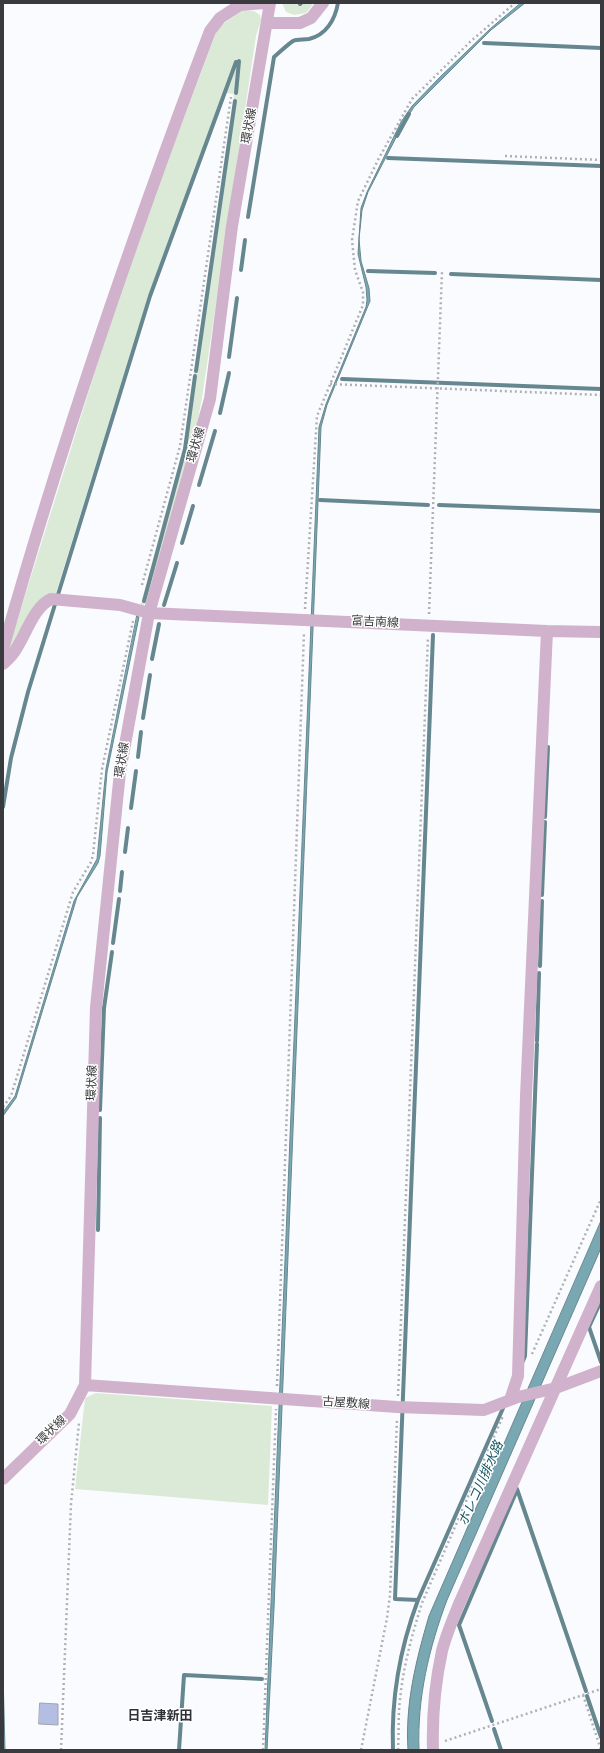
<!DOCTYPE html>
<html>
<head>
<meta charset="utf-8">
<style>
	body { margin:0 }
	#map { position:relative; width:604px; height:1753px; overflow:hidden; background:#fafbfe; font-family:"Source Sans 3",sans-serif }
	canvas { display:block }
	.frame { position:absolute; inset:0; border:4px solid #393a3d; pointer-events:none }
</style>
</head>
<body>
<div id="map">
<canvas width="604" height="1753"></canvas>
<div class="frame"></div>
</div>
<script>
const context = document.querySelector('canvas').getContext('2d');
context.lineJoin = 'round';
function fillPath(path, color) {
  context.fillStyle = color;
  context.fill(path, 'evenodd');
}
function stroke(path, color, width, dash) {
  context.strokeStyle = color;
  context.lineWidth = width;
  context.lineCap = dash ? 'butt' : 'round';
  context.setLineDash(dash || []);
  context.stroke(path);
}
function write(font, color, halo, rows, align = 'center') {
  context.font = font + ' "Source Sans 3","Noto Sans JP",sans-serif';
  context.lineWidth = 3;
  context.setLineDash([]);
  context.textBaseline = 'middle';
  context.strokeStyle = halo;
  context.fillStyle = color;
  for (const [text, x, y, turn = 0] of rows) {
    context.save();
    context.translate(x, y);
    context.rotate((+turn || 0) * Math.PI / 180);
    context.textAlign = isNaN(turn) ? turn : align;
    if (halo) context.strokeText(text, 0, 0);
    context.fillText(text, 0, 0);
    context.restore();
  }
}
fillPath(new Path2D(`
	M282,3H314L306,13L294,15L286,12Z
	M243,10L254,11L260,15L261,20L256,36L202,398L197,424L146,603L140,607L183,448L234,94L226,93L148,296L55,596L7,653L112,317L157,190L215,35L220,26Z
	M96,1393L272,1406L268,1505L75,1489L85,1398Z`), '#daead6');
const water = new Path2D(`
	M521,3H525L491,30L414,107L403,124L368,192L362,210L359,239L361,261L369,288L370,301L327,405L321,427L274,1608L267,1750H265L319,427L326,404L366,307L367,300L366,287L358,254L361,208L367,192L401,122L412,106L439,78L490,29Z
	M137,616L139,617L107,772L100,856L98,863L77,897L16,1098L3,1116V1112L15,1096L74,901L97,859L106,769Z
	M601,1221V1248L447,1600C429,1648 417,1698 419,1750H408C405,1704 416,1660 429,1616Z
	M3,1673L5,1750H3Z`);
fillPath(water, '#79a8b2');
stroke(water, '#66878f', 1);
stroke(new Path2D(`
	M300,4L301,3
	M484,43L601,48
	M236,93L239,61
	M397,136L409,114
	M388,158L601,166
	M248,217L274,57C280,52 287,45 293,41C297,39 304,40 309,39C326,35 335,20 338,3
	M241,270L245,240
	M368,271L435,273
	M451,274L601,280
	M229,357L237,298
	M196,371L235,101
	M342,379L601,389
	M220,413L229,373
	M199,485L215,431
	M320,500L428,505
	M439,505L601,511
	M182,543L193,506
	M144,601L185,449L195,376
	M164,605L177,563
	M152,659L159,624
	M143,718L150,675
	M138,757L141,732
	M3,807L11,758L28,692L150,296L236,62
	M131,808L136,771
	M545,817L548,747
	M125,852L128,828
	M120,891L122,872
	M542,895L545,822
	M113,943L119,899
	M540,966L542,901
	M537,1041L539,973
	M100,1110L104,1008L112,952
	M98,1230L100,1118
	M601,1301L589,1327L601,1362
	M523,1361L525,1356L537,1044
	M517,1489L586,1691
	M418,1600L395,1599L433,635
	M587,1696L601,1737
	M492,1721L459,1625L517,1490
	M494,1729L501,1750
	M179,1750L184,1675L262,1679
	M393,1750C391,1699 400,1648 418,1600L504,1406`), '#66878f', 4);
const building = new Path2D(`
	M40,1703L58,1704V1725L39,1724Z`);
fillPath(building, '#b3bee2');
stroke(building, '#a1a4ac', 1);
stroke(new Path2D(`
	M505,156L601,160
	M330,384L601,395
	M142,585L180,446L231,97
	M305,609L317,416L363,305V292L355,270L352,240L358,201L379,158L412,99L471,41L515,3
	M429,614L442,271
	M3,1107L11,1096L73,892L91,862L93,855L102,769L133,621
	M532,1354L601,1199
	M277,1386L304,632
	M398,1396L428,637
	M583,1695L601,1750
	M445,1741L601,1689
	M61,1750L71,1504L79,1423
	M263,1750L276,1409
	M361,1750L387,1618L390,1595L397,1419
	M398,1750C399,1733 398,1716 400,1700C403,1667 412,1635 422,1603L503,1416`), '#afb0b3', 2.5, [2, 3]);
stroke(new Path2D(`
	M267,23H300L311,18L323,3
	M3,649C62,440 133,234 210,31L220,18L240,5L264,3
	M3,664C6,661 10,658 12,655C25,639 32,608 51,599L120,605L149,613L547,631L601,632
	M85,1385L397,1407L484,1410L518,1397L556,1388L601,1371
	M510,1400L518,1376L526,1096L547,631
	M3,1479L70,1414L85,1385L96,1007L120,772L149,613L210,399L232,226L270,3
	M433,1750C432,1717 435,1683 442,1651C446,1635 453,1619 459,1604L601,1286`), '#d1b2cc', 12);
write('12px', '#393a3d', '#fff', [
	["環状線",250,126,-80],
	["環状線",197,445,-74],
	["富吉南線",375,623,3],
	["環状線",123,760,-81],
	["環状線",93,1083,-88],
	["古屋敷線",346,1404,4],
	["環状線",52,1431,-44]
]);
write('italic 13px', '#125460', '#fff', [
	["ホレコ川排水路",482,1484,-66]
]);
write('bold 13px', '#2f3137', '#fff', [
	["日吉津新田",160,1717]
]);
</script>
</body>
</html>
